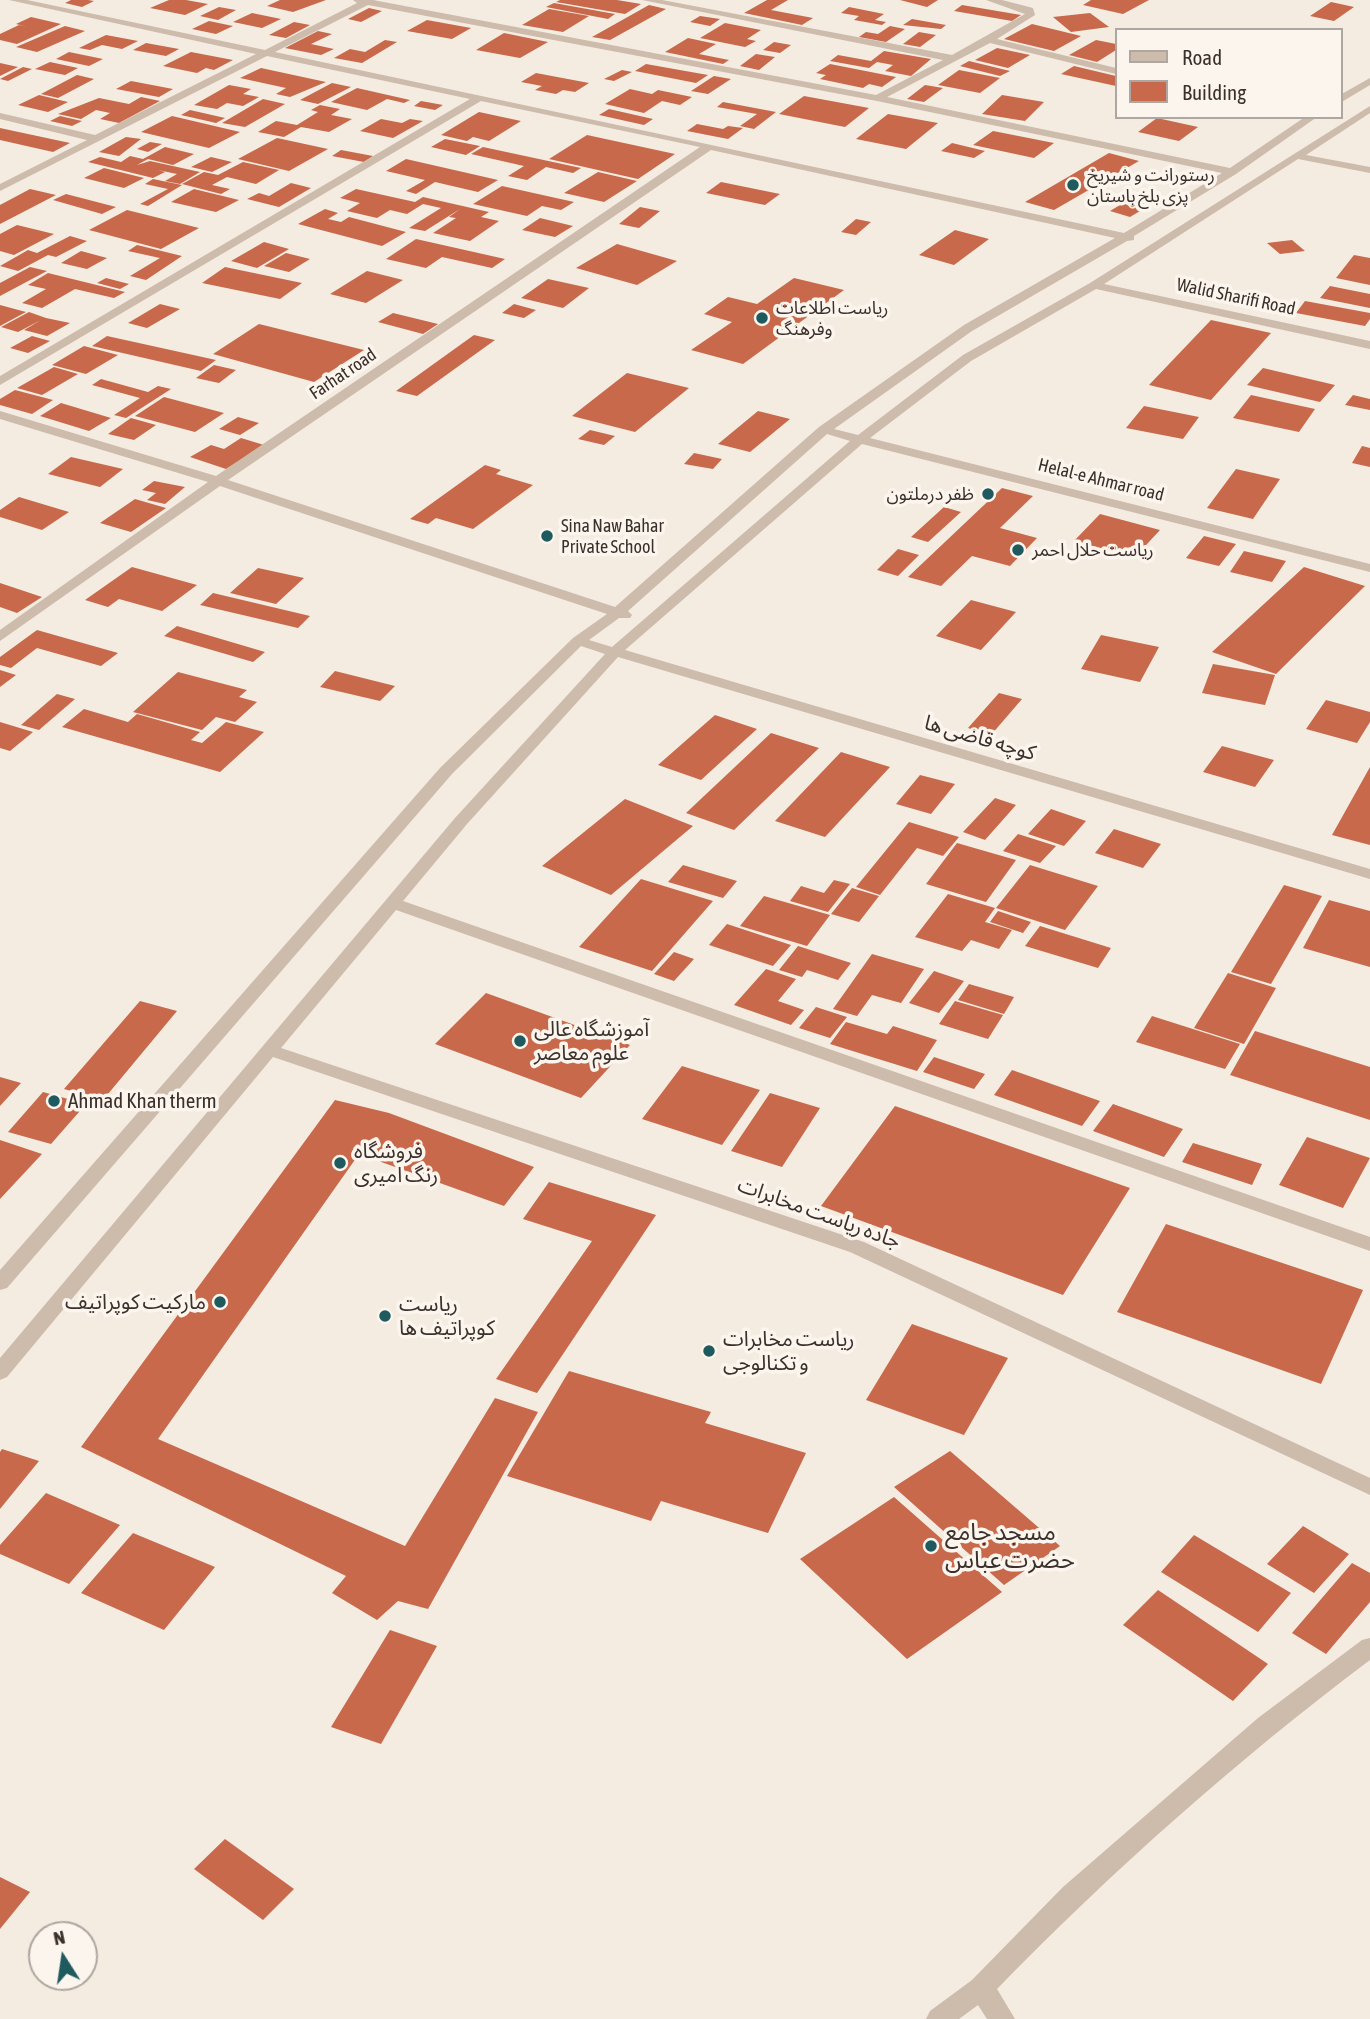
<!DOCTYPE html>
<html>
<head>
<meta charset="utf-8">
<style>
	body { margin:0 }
	#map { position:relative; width:1370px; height:2019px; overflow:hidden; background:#f4ebe1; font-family:"Asap Condensed",sans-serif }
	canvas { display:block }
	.legend { position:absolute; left:1115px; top:28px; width:228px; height:91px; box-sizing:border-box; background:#fbf5ee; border:2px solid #aea6a0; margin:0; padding:9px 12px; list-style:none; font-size:21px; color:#3b302b }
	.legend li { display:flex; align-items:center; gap:14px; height:35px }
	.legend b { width:35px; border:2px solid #aea6a0 }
	.north { position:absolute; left:28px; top:1921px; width:70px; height:70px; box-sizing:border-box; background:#fbf5ee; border:2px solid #aea6a0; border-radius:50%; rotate:348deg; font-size:19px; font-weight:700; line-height:28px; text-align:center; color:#3b302b }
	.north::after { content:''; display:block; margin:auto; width:24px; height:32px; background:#1f5a5e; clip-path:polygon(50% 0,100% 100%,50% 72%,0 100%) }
</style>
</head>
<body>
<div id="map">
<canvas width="1370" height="2019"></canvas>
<ul class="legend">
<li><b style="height:9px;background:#cdbbac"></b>Road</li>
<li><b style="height:19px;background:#c8694b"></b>Building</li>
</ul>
<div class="north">N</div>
</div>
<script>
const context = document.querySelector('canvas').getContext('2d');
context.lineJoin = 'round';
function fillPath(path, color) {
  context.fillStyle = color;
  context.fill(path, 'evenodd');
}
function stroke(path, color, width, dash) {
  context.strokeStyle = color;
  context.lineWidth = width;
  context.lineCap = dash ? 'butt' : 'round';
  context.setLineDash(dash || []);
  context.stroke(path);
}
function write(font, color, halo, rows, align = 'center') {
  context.font = font + ' "Asap Condensed","Noto Sans Arabic",sans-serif';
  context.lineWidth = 7;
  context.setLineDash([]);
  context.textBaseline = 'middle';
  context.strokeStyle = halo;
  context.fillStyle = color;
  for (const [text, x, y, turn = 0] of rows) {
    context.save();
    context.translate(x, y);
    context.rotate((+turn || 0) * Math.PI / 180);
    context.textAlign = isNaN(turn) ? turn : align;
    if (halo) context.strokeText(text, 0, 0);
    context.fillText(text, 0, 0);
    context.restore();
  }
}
fillPath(new Path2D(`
	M71,0H88L94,1L82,7L65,3Z
	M169,0H186L208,4L185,15L150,8Z
	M280,0H326L293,12L267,6Z
	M560,0H617L641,4L625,14L556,2Z
	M767,0H788L771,10L813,18L802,25L744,13Z
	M900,0H938L927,7Z
	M1091,0H1149L1123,14L1083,5Z
	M1331,2L1354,7L1334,21L1310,16Z
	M554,3L615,14L608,19L546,7Z
	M649,5L666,9L610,40L592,37Z
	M962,5L1021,15L1012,21L954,11Z
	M219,7L236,10L218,20L200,16Z
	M849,7L884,14L875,20L886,22L882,25L854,20L859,16L841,13Z
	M369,8L382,11L361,22L348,19Z
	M549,9L589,16L563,32L522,25Z
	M252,13L281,19L262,28L233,22Z
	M1090,13L1109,27L1071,32L1053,17Z
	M700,16L720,19L710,26L690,22Z
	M31,17L61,24L17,44L0,40V34L19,25L28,27L16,24Z
	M912,19L946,25L941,29L903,25Z
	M427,20L471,28L452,39L407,31Z
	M209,21L233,26L216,34L192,29Z
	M294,22L310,25L286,38L269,35Z
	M725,23L761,30L747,39L756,41L745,47L700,38Z
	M1032,24L1081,36L1054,51L1004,39Z
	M65,26L85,31L37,52L16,47Z
	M890,26L905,29L886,42L859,37L866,32L878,34Z
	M318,31L332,34L311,44L334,49L321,55L285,48Z
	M919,32L936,35L920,47L903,44Z
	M504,33L548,42L520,58L476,50Z
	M106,35L138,41L122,49L102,45L90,50L79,48Z
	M688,38L716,44L699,54L729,60L723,64L665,52Z
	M385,40L397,42L362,63L334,58L350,49L365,52Z
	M1096,40L1116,44V50L1097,62L1069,55Z
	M774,42L791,45L780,53L763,50Z
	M146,43L179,49L166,56L133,50Z
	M997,48L1030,55L1008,68L975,60Z
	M884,51L931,59L911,76L885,71L893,65L877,62L869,68L830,61L838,55L871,61Z
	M69,52L103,59L89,66L56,59Z
	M191,52L233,60L214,70L206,68L197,73L163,66Z
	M756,54L775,57L759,70L740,66Z
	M969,61L1010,71L1000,76L960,66Z
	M50,62L78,68L65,75L35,69Z
	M0,63L18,67L0,76Z
	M646,64L708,75L696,83L635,71Z
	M830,64L896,77L882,87L869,84L863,88L820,79L826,75L816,73Z
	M1074,66L1116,76V86L1061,74Z
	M23,67L32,69L8,81L0,79Z
	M261,68L326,82L290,97L276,94L286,88L240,78Z
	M622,70L632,72L614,81L604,79Z
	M959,70L1000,78L980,93L938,85Z
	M536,73L589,83L575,92L563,90L556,94L535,90L542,86L521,82Z
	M77,75L94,79L58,98L41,94Z
	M714,76L731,79L708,94L691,91Z
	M131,81L173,89L159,97L116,89Z
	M332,83L351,87L318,104L300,100Z
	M229,85L251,89L243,94L259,97L243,106L227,103L217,109L194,105Z
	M925,85L943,88L924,102L907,99Z
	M357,88L410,100L404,103L387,99L367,110L331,102Z
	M630,89L652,94L658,90L692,97L680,105L662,101L644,113L605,104Z
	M39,95L68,102L48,112L18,105Z
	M1002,95L1044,102L1025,121L982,114Z
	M804,96L869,108L845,127L779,114Z
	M141,97L160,101L119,123L100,119L110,113L96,110L81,119L58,114L99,98L129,104Z
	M263,99L285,104L245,127L222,123Z
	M421,101L443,105L435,110L414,106Z
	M723,102L776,112L754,129L740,126L757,114L717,107Z
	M320,105L340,109L331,115L352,119L329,132L301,127L284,137L258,132L276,121L297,125L318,112L311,110Z
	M609,109L653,119L644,125L599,115Z
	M190,110L225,118L216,123L181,115Z
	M479,112L521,121L489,141L473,137L467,141L441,135Z
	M888,114L938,123L906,149L856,139Z
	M60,116L82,121L72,126L50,121Z
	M172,116L240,132L209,148L141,132Z
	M1157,118L1198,127L1179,141L1138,132Z
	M381,119L402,123L410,119L423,121L393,138L360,131Z
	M697,124L723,129L728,126L743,128L728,139L687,131Z
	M0,128L70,143L53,152L0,140Z
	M993,131L1054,143L1034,158L973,145Z
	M587,135L675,154L638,179L549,159Z
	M126,137L141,139L119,156L99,152Z
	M277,138L328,149L289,171L238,159Z
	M445,139L480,146L466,155L431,147Z
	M150,142L162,144L148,152L137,149Z
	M952,143L985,151L974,158L941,151Z
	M165,147L194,154L173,165L148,159L137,165L150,161L200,172L180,184L165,181L177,174L158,170L165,172L153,178L88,162L100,157L121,162L130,156L143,159Z
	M483,147L581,168L573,173L546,167L527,180L508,176L524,166L471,154Z
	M341,150L373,156L364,162L332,156Z
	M1109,153L1139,161L1054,210L1025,202Z
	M211,157L232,162L212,172L191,167Z
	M406,159L498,180L478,192L435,182L416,194L406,191L425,180L386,171Z
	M243,162L279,170L256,184L227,177L212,185L230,189L221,194L182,184L204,172L218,175Z
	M104,168L144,178L124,188L84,178Z
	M598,172L637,181L604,202L564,193Z
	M153,179L182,185L148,206L140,204L168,189L145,184Z
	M721,182L780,194L765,205L706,193Z
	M291,183L311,188L279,207L247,199L259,193L269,196Z
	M502,186L574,202L561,210L542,206L527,216L473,204Z
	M30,189L56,195L0,224V205Z
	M194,189L239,200L216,212L171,202Z
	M356,189L415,202L423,197L489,212L481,217L499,221L470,241L433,233L456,218L449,217L460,209L425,231L409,228L441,208L423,204L407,214L390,210L377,218L347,211L360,203L340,198Z
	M66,194L116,207L102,214L53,200Z
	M1130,199L1150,205L1130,217L1110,211Z
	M640,207L660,211L639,228L619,224Z
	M325,209L338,213L328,219L341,222L349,217L406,232L382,246L298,224Z
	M127,210L199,228L161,249L89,230Z
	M540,218L573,226L555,237L522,230Z
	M856,219L871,222L856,235L841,232Z
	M17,225L54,234L14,255L0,251V234Z
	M955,230L989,239L954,265L919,255Z
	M70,236L87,241L56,257L48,255L18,271L0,266L28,250L37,253Z
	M416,239L505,259L492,268L442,257L426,268L386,259Z
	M1292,240L1305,251L1280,254L1267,243Z
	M264,242L289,249L257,268L231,261Z
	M617,244L677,261L637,285L576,268Z
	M137,245L182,256L146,280L130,276L160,258L128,251Z
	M81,251L107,258L87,269L61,263Z
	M286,253L310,259L289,272L264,266Z
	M1354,255L1370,258V285L1336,278Z
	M30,267L47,271L0,296V283Z
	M225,267L302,283L280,299L202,283Z
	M367,271L403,280L366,303L330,294Z
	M48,273L125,292L114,298L75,289L42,308L22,303L46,289L28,285Z
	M106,278L129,284L120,289L97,283Z
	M794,278L844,290L743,364L691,350L732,322L704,314L728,297L757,304Z
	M548,279L589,288L563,308L521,298Z
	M1330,286L1370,294V308L1320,298Z
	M1305,301L1370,313V319L1365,326L1296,313Z
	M160,304L180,309L147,328L128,323Z
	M514,304L536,310L524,318L502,313Z
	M0,305L26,312L0,326Z
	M29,312L46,318L70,323L47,336L24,330L41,320L18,332L1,327Z
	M393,313L438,324L423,334L378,322Z
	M1211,320L1271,333L1211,400L1149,385Z
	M259,324L364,350L314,382L213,354Z
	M474,335L495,340L417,396L396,391Z
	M32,336L50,341L28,353L10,348Z
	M107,336L216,360L201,371L92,346Z
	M84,346L118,355L86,374L52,365Z
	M214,365L236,370L219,383L196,378Z
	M54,367L78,374L42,395L17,388Z
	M1263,368L1335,385L1320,402L1247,385Z
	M627,373L689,388L635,432L572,416Z
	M101,379L148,392L158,386L171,389L126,418L114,415L140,398L92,385Z
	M15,390L53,400L32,414L0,405V399Z
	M1251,395L1315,409L1299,432L1233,418Z
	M1353,395L1370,399V410L1345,405Z
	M164,397L224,413L195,432L135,416Z
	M61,403L111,418L89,431L40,416Z
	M1144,406L1199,417L1183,439L1126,428Z
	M758,411L790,419L750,452L718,444Z
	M238,417L259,423L240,435L219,429Z
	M131,418L156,425L134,440L108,434Z
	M590,430L615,436L604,445L578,439Z
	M241,438L264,445L226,469L190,457L211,445L224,449Z
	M1362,446L1370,448V467L1352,463Z
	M694,453L722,459L713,469L684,464Z
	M71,457L123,469L100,487L48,474Z
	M485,465L501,470L496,474L533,485L473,529L436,518L428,524L410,519Z
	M1236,469L1280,479L1253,519L1207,508Z
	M154,481L185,487L165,504L147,500L156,493L142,490Z
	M1002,488L1033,496L1000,528L1037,538L1010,566L972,556L941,586L908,577Z
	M19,497L69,512L42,530L0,517V510Z
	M135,499L166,508L131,532L100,523Z
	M944,507L961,512L928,542L911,537Z
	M1100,514L1160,530L1135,557L1074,541Z
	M1204,536L1236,544L1219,566L1186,558Z
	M898,549L919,555L898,576L877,570Z
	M1244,551L1286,561L1272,582L1230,572Z
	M132,567L197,585L162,611L119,599L108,607L85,600Z
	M1304,567L1365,586L1276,674L1212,652Z
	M258,568L304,578L276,604L230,593Z
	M0,583L42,597L17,613L0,607Z
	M213,593L310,616L298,628L200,605Z
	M971,600L1016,612L981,650L936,636Z
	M177,626L265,652L253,662L164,636Z
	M37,630L118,653L101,666L37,648L11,668L0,665V657Z
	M1101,635L1159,647L1140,682L1081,669Z
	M1213,664L1275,675L1265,705L1202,693Z
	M0,670L16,675L0,687Z
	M335,671L395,686L380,701L320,687Z
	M178,672L247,690L239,697L257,702L235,722L216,717L202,730L133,712Z
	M999,693L1022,699L991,735L968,728Z
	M57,694L75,699L39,730L21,725Z
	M1326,700L1370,712V722L1357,743L1306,729Z
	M84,709L128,722L137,714L200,732L191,740L202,743L226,722L264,732L220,772L62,727Z
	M715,715L757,729L701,780L658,765Z
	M0,722L33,732L10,751L0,748Z
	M771,733L819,748L734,830L686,813Z
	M1222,746L1274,760L1255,787L1203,772Z
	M841,752L890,767L825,837L775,821Z
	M1370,767V845L1332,835Z
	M920,775L955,784L931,814L896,804Z
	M995,798L1016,805L985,840L963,832Z
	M625,799L693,826L611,895L542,866Z
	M1051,809L1086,821L1064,846L1028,834Z
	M909,822L959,837L943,856L917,848L880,895L856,887Z
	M1114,829L1161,844L1143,868L1095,853Z
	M1018,834L1056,846L1040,863L1003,851Z
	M957,843L1016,860L986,902L926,884Z
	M683,865L737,881L723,898L668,882Z
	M1030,865L1098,886L1065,930L996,908Z
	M641,879L713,901L652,971L579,947Z
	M834,880L850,884L828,912L790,901L801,886L824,893Z
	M1284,885L1322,896L1271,984L1231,972Z
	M852,888L879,896L859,922L831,914Z
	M948,894L995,908L985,922L1012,930L999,949L971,940L962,951L915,937Z
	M764,896L830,915L807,946L740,926Z
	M1329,900L1370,911V967L1303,948Z
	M998,911L1031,922L1023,933L990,922Z
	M727,924L791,945L773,966L709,945Z
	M1040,926L1111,948L1098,968L1025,946Z
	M798,946L851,963L838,980L807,970L802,977L779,970Z
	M674,952L694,959L674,981L654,974Z
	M872,954L924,969L901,1003L872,995L857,1016L833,1009Z
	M766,969L796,979L778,1001L804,1010L791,1025L734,1005Z
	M934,971L964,981L939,1013L909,1003Z
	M1228,973L1276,988L1244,1044L1194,1028Z
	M969,984L1014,997L1004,1014L958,1000Z
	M486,993L630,1045L581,1098L435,1044Z
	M140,1001L177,1011L103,1100L64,1089Z
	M955,1001L1003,1015L988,1039L939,1024Z
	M816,1007L847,1017L830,1038L799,1028Z
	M1152,1016L1240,1044L1225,1069L1136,1042Z
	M846,1022L887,1034L893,1026L937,1040L917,1071L830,1044Z
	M1255,1031L1370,1067V1120L1230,1075Z
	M934,1057L985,1074L974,1089L923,1072Z
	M682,1066L760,1090L722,1145L642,1119Z
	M1012,1070L1100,1101L1082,1126L994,1095Z
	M0,1077L21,1083L0,1106Z
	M43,1092L86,1104L51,1144L8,1132Z
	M770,1093L820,1108L782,1167L731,1151Z
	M335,1100L389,1113L534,1167L504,1206L359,1154L158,1439L405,1546L495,1398L538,1412L428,1609L398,1601L377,1620L332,1593L346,1576L81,1447Z
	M1113,1104L1183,1129L1164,1157L1093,1131Z
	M895,1106L1130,1188L1063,1295L821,1206Z
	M1307,1137L1370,1158L1343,1208L1279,1185Z
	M0,1140L42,1154L0,1199Z
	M1193,1143L1262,1164L1252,1185L1182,1162Z
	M549,1182L656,1215L537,1393L496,1379L592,1241L523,1219Z
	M1166,1224L1363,1290L1321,1384L1117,1312Z
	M912,1324L1008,1358L964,1435L866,1400Z
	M569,1371L711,1412L705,1423L806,1453L768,1533L661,1501L651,1521L507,1476Z
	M2,1449L39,1461L0,1509V1452Z
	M950,1451L1060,1546L1004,1585L894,1487Z
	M46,1493L120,1525L69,1584L0,1554V1545Z
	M894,1497L1002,1592L907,1659L800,1559Z
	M1303,1526L1349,1554L1314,1593L1267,1564Z
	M133,1533L215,1567L164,1630L81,1593Z
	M1194,1535L1291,1593L1258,1632L1161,1572Z
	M1352,1563L1370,1573V1602L1326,1654L1292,1633Z
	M1158,1590L1268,1664L1233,1701L1123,1625Z
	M390,1630L437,1646L381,1744L331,1727Z
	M225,1839L294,1889L263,1920L194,1869Z
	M0,1877L30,1892L0,1929Z`), '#c8694b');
fillPath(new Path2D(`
	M9,0H27L265,50L357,3L353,0H373L876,95L943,60L642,0H662L952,55L1025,14L986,0H1002L1033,8L1035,15L997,39L1116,68V74L990,43L887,97L1230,168L1305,117H1317L1236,174L1134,236V240L1127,241L972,331L834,429L858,435L963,355L1090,283L1370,106V113L1306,155L1370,167V173L1298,159L1104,284L1370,341V349L1096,289L971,361L870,438L1370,564V572L862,444L625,650L1370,869V879L618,657L467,824L403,901L1370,1237V1251L396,910L281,1048L864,1242L1370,1478V1495L850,1252L273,1057L7,1377L0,1380V1358L455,818L605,654L581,646L452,774L7,1288L0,1290V1270L440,768L573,638L607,614L220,486L0,641V630L208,482L0,419V411L216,476L700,147L481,101L0,385V376L470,99L267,56L0,191V184L87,140L0,119V113L95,135L256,54ZM368,5L877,101L1222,173L1124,233L275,52ZM711,150L1115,238L964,325L819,427L615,607L228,480ZM827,434L850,441L612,647L589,640L619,618H630L632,615L628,611Z
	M1370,78V85L1340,103V95Z
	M1370,1638V1660C1237,1760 1113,1870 997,1989L1015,2019H987L978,2005L959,2019H926L930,2011L972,1980L1063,1887L1258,1718L1362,1640Z`), '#cdbbac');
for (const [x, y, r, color] of [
	[1073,185,7,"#1f5a5e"],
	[762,318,7,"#1f5a5e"],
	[988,494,7,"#1f5a5e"],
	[547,536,7,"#1f5a5e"],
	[1018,550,7,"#1f5a5e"],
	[520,1041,7,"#1f5a5e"],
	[54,1101,7,"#1f5a5e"],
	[340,1163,7,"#1f5a5e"],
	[220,1302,7,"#1f5a5e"],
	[385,1316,7,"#1f5a5e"],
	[709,1351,7,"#1f5a5e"],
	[931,1546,7,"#1f5a5e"]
]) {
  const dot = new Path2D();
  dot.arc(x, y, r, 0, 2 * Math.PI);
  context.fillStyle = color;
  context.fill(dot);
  stroke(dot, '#fbf5ee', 2.5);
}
write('18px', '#3b302b', '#fbf5ee', [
	["رستورانت و شیریخ",1087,175],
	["پزی بلخ باستان",1087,196],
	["ریاست اطلاعات",776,308],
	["وفرهنگ",776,329],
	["ظفر درملتون",974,494,"right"],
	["Sina Naw Bahar",561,526],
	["Private School",561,547],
	["ریاست حلال احمر",1032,550]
], 'left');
write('18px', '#3b302b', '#fbf5ee', [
	["Walid Sharifi Road",1236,297,12],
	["Farhat road",343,374,-34],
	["Helal-e Ahmar road",1101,480,14]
]);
write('21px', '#3b302b', '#fbf5ee', [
	["کوچه قاضی ها",980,738,16],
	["جاده ریاست مخابرات",819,1213,20]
]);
write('21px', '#3b302b', '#fbf5ee', [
	["آموزشگاه عالی",534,1029],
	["علوم معاصر",534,1053],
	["Ahmad Khan therm",68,1101],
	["فروشگاه",354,1151],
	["رنگ امیری",354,1175],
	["مارکیت کوپراتیف",206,1302,"right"],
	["ریاست",399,1304],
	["کوپراتیف ها",399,1328],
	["ریاست مخابرات",723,1339],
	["و تکنالوجی",723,1363]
], 'left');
write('24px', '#3b302b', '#fbf5ee', [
	["مسجد جامع",945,1532],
	["حضرت عباس",945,1560]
], 'left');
</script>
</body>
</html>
